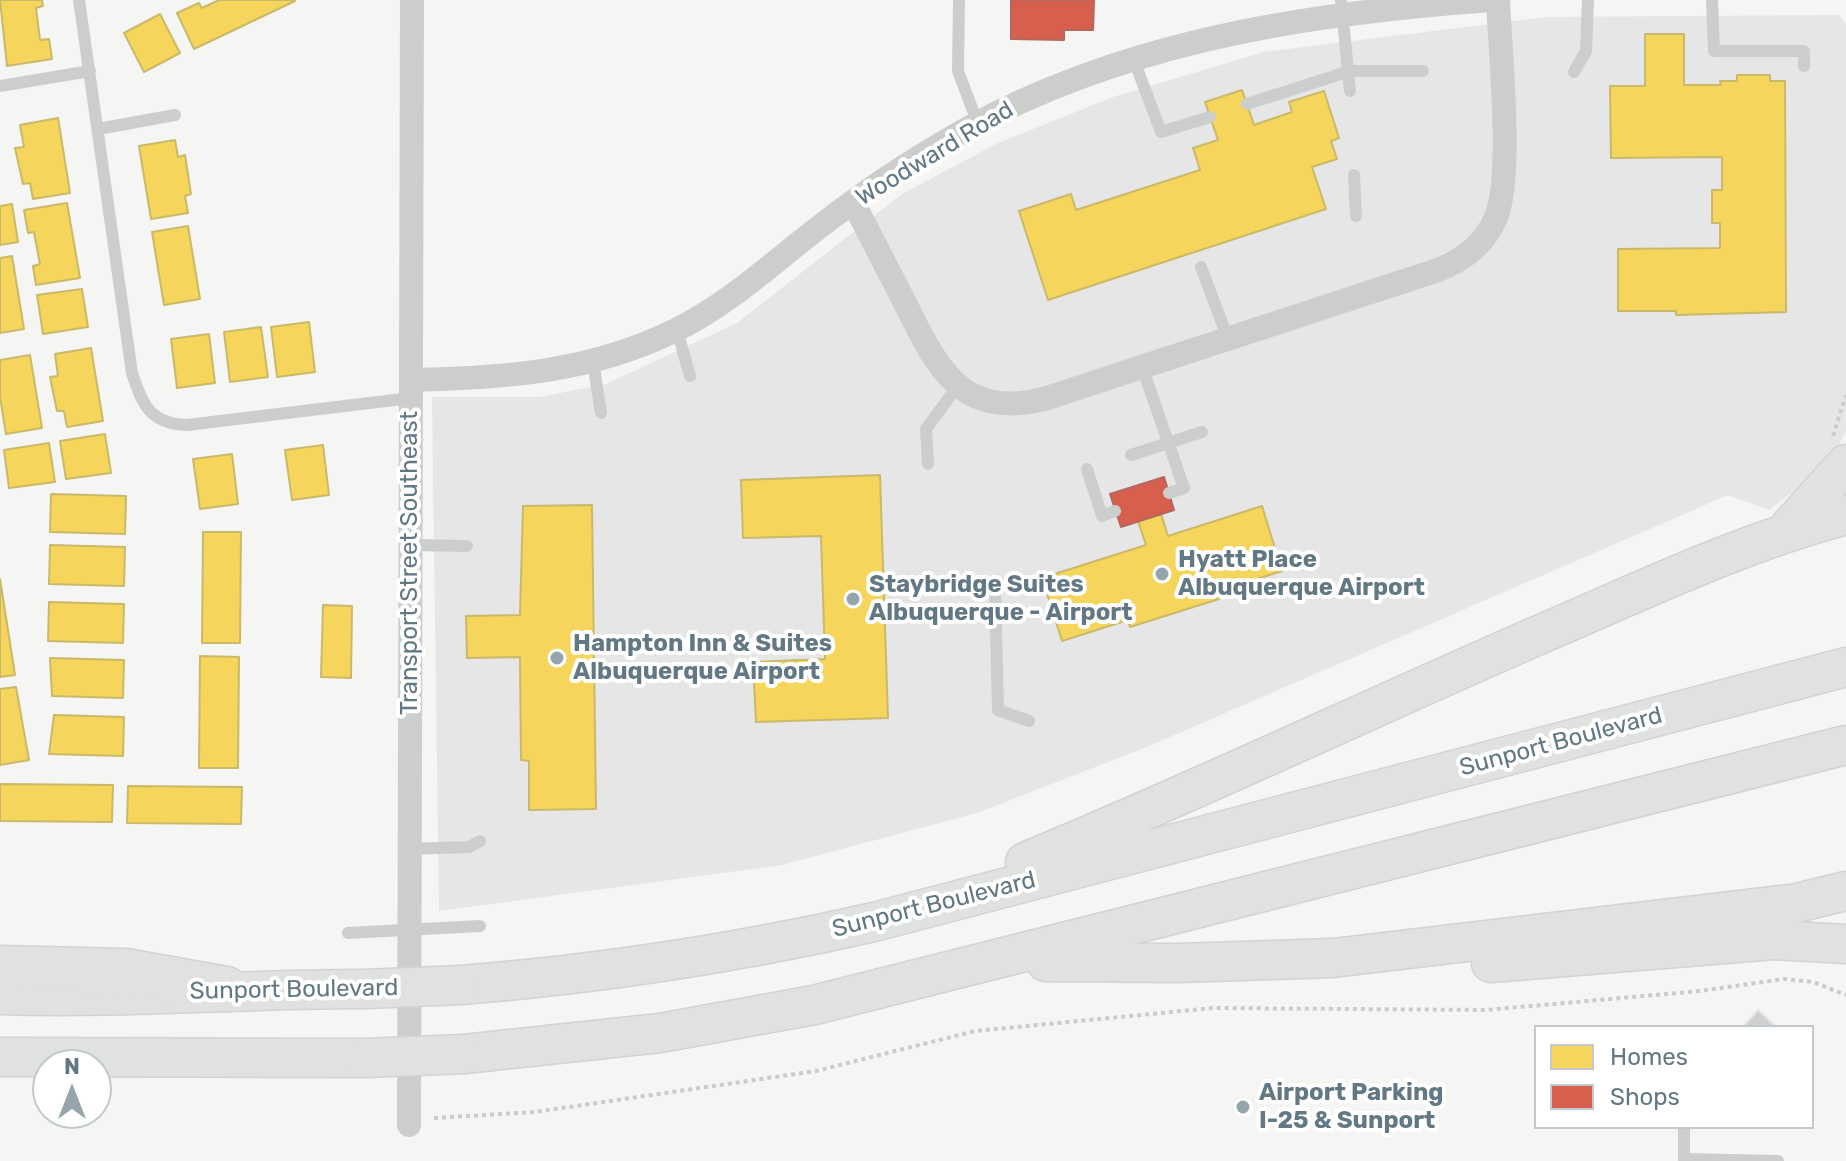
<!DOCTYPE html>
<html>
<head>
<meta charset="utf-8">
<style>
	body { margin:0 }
	#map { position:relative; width:1846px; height:1161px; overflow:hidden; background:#f5f5f3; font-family:Rubik,sans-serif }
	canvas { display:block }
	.legend { position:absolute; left:1534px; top:1025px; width:280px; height:104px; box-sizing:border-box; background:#fff; border:2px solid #c1c9ce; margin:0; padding:10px 14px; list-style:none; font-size:24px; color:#637885 }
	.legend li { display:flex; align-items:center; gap:16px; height:40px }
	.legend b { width:40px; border:2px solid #c1c9ce }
	.north { position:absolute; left:32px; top:1049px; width:80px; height:80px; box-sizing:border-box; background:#fff; border:2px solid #c1c9ce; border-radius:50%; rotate:0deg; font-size:22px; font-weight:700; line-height:32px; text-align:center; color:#637885 }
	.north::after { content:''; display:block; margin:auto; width:28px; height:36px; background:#96a4ac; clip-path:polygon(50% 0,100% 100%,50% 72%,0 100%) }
</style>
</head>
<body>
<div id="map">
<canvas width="1846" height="1161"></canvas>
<ul class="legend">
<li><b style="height:22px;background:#f6d55c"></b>Homes</li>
<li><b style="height:22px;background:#d6604d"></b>Shops</li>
</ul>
<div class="north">N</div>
</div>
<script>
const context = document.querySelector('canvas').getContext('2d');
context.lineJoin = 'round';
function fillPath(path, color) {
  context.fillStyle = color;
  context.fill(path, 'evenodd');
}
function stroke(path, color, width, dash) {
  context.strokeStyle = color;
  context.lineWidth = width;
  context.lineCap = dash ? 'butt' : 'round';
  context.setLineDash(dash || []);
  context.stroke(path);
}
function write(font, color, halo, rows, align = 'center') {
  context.font = font + ' Rubik,sans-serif';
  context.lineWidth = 8;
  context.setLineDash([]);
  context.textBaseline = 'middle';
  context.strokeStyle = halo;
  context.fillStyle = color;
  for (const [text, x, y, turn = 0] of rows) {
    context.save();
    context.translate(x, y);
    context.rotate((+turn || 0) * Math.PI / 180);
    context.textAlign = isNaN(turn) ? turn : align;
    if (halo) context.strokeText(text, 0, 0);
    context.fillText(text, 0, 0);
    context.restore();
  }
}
fillPath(new Path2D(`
	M1839,15L1846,25V431L1830,464L1769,510L1728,495L1149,746L977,813L782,865L439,911L432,397H540L606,384L737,323L902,194L996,144L1113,97L1264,52L1546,17Z`), '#e5e6e5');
const homes = new Path2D(`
	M0,0H42L43,6L36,8L40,40L49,39L52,59L7,66Z
	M219,0H294L295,1L194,49L177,13L199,3L202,8Z
	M160,14L180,53L144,72L124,33Z
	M1645,34H1684V85H1721L1720,81H1737V75H1770V81H1785L1786,312L1676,315V311H1618V249L1720,248V223H1712V190H1722V157L1611,158L1610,86H1645Z
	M1242,90L1254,125L1292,112L1289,102L1324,91L1339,138L1331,141L1337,159L1312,167L1326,209L1048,300L1019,211L1071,194L1076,210L1200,170L1193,148L1218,140L1205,102Z
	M58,118L70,193L33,199L30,183L23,184L15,148L24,147L20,125Z
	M175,140L178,157L185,155L191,194L185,196L188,213L151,219L139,146Z
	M67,203L80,278L36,285L33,266L40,264L34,232L28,233L24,210Z
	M12,204L18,242L0,245V206Z
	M188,226L200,299L164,305L152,232Z
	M12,256L24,329L0,333V258Z
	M82,289L88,327L43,334L37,295Z
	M309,322L315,372L277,377L271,327Z
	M261,327L268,377L230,382L224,332Z
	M209,334L215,383L177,388L171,339Z
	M91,348L103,421L67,427L64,411H57L50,377L58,376L55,354Z
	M30,355L42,428L6,434L0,397V360Z
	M105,434L111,473L66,479L60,441Z
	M49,443L55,482L9,488L4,450Z
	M323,445L329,495L292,500L285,450Z
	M232,454L238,504L200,509L193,459Z
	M880,475L888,718L756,722L753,662L825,659L821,536L743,538L741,480Z
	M51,494L126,496L125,534L50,532Z
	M592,505L596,809L529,810V761L521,760L520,657L467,658L466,616L520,615L523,506Z
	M1262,506L1282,571L1217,592L1219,599L1130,627L1128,620L1062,641L1042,578L1146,545L1138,521L1161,514L1168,536Z
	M203,532H241L240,643H202Z
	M50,545L125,547L124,586L49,584Z
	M0,579L15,675L0,677Z
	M49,602L124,604L123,643L48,641Z
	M323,605L352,606L351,678L321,677Z
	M200,656L239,657L238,768H199Z
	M50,658L124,660L123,698L52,696Z
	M16,687L29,760L0,765V689Z
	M54,715L124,717L123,756L49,754Z
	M0,784L113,785L112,822L0,821Z
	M128,786L242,787L241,824L127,823Z`);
fillPath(homes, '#f6d55c');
stroke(homes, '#cab968', 2);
const shops = new Path2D(`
	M1011,0H1094L1093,30H1064V40L1011,39Z
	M1164,477L1174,510L1121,527L1110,494Z`);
fillPath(shops, '#d6604d');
stroke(shops, '#b4675e', 2);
const building = new Path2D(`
	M1758,1010L1776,1027H1743Z`);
fillPath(building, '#cfd1d0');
stroke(building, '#e4e4e3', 2);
const primary = new Path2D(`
	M1786,531L1846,464
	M1025,862C1199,790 1369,709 1541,634C1641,591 1741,543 1846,515
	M1046,962L1180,963L1333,958L1797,903L1846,891
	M1491,963L1774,940L1846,944
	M461,985C601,974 737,953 874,922L1846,667
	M0,995C122,999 243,989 365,989
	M464,1054L660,1033L814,1005L1846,745
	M0,1057L365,1058`);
const highway = new Path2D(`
	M0,968L125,971L226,989`);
stroke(primary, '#d2d3d2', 41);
stroke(highway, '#d2d3d3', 47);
stroke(new Path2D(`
	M1833,436L1846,395
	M434,1118L535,1112L816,1071L975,1031L1213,1008L1486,1010L1700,991L1784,979L1813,982L1846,995`), '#cacbcc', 4, [4, 4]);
stroke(new Path2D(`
	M79,0L132,373C142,404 150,424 187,425L411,398
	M959,0L958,71L978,124
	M1341,0L1350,91
	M1712,0L1714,51H1804V66
	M1134,60L1161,132L1210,117
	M1574,72L1586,51L1588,0
	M0,86L90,71
	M1247,104L1350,71H1423
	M98,129L175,115
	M1354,175L1356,216
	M1201,267L1228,339
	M677,330L690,376
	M593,362L601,413
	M1142,367L1184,488L1169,493
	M1131,455L1202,432
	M928,464L926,429L957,387
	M1087,469L1102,516L1115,511
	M410,545L467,546
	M995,588L998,710L1029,721
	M409,849L469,847L480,841
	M348,933L480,926
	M1684,1127V1159L1778,1161`), '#cccece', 12);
stroke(new Path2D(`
	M853,202C870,235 887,268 904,301C936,365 959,420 1044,399L1438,270C1464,260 1485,244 1496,217C1513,178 1500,49 1498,0
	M412,380C505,378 591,372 676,330C729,304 771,264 818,228C873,185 933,146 995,114C1149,37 1323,12 1492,0
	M409,1125L412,0`), '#cccece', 24);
stroke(primary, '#e0e1e1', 38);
stroke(highway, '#e0e1e1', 44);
const primaryBridge = new Path2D(`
	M365,989L461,985
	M365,1058L464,1054`);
stroke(primaryBridge, '#d2d3d2', 41, []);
stroke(primaryBridge, '#e0e1e1', 38);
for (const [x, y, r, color] of [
	[1162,574,8,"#96a4ac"],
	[853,599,8,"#96a4ac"],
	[557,658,8,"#96a4ac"],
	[1243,1107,8,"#96a4ac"]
]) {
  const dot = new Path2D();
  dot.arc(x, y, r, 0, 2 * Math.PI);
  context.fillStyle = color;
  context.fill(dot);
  stroke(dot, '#fff', 3);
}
write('24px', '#637885', '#fff', [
	["Woodward Road",935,154,-31],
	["Transport Street Southeast",410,563,-90],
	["Sunport Boulevard",1561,742,-15],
	["Sunport Boulevard",934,905,-14],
	["Sunport Boulevard",294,990,-1]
]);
write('bold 24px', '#637885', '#fff', [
	["Hyatt Place",1178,560],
	["Albuquerque Airport",1178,588],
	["Staybridge Suites",869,585],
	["Albuquerque - Airport",869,613],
	["Hampton Inn & Suites",573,644],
	["Albuquerque Airport",573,672],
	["Airport Parking",1259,1093],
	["I-25 & Sunport",1259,1121]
], 'left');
</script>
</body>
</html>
